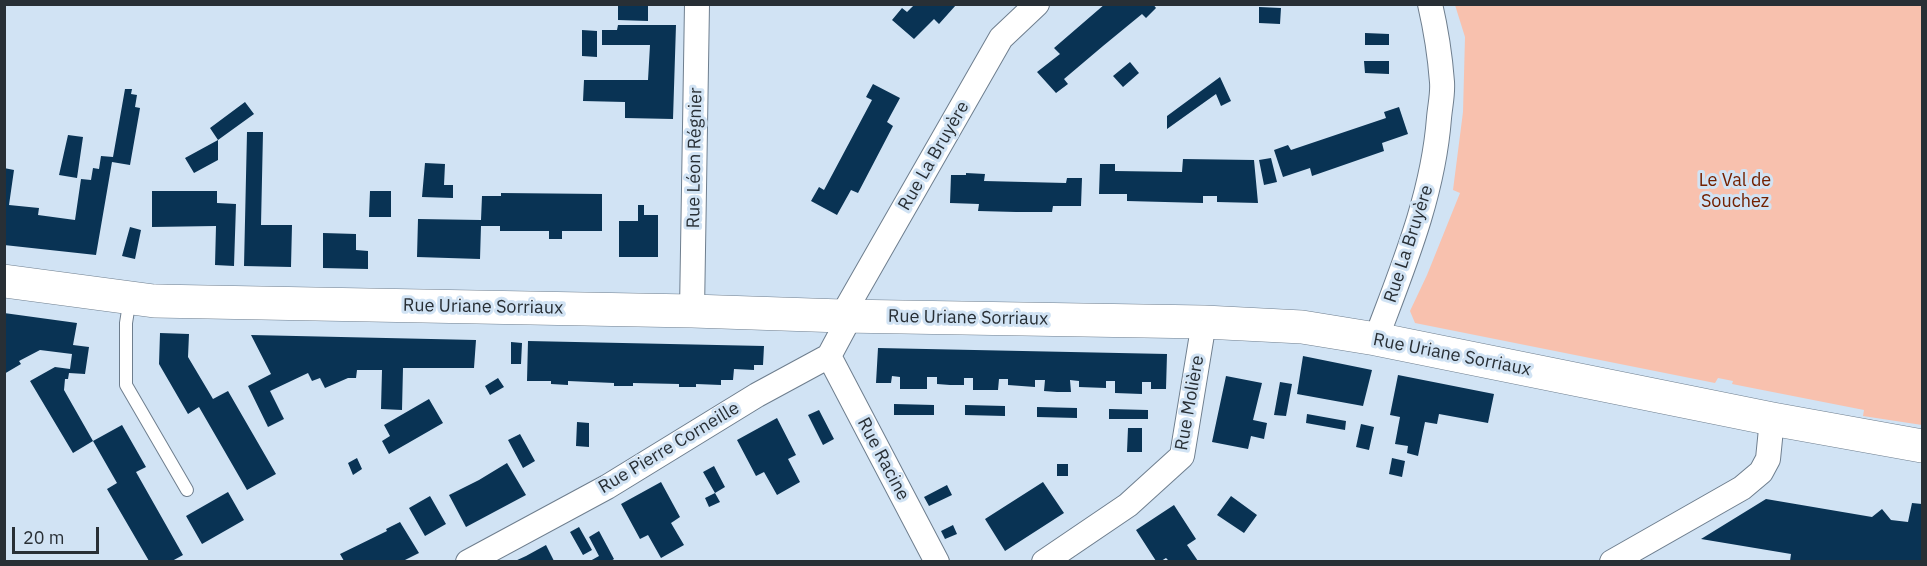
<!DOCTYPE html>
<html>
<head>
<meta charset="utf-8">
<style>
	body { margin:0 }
	#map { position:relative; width:1927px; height:566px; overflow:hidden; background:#d1e3f4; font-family:"IBM Plex Sans",sans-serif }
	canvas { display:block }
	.frame { position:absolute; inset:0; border:6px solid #282f35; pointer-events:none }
	.scale { position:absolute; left:12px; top:527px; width:87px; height:27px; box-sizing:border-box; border:3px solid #282f35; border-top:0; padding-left:8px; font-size:18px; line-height:21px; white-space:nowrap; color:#282f35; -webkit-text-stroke:4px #d1e3f4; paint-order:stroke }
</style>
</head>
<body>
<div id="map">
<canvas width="1927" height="566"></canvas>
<div class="frame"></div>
<div class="scale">20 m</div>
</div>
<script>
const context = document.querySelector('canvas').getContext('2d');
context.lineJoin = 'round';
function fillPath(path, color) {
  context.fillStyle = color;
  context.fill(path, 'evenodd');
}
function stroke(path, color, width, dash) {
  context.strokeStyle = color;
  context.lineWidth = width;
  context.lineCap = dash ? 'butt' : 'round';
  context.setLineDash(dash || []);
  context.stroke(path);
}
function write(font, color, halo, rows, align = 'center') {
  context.font = font + ' "IBM Plex Sans",sans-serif';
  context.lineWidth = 6;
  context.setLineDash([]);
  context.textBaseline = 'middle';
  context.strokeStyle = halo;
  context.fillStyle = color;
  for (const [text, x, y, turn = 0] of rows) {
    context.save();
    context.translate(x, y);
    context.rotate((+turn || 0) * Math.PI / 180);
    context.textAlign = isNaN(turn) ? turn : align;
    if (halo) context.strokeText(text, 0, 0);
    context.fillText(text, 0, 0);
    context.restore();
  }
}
fillPath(new Path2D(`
	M1455,5H1922V425L1863,416L1864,410L1732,384L1733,381L1718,378L1715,383L1415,323L1410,311L1427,275L1460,193L1453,190L1463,112L1465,37Z`), '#f8c1ae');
fillPath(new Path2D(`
	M618,4H648V21L618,20Z
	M1105,4H1153L1156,8L1146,18L1142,14L1103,46L1064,79L1068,84L1056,93L1037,72L1060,54L1054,48Z
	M914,5H956L939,24L934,19L914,39L892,20L902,8L907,12Z
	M1259,7L1281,8L1280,24L1259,23Z
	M618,25H676L673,119L625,118V102L583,101L584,80H648L650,45H602V30H617Z
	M582,30L597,31V57L582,56Z
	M1365,33L1389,34V45H1365Z
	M1364,61H1389V74L1365,73Z
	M1130,62L1139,73L1123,87L1113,76Z
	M1220,77L1231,101L1221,106L1216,94L1167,129V116Z
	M873,84L900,98L887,122L893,126L858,193L851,190L837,215L811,201L819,187L824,190L872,100L866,97Z
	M125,89H132L131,94L137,95L135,107L140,108L139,114L130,165L112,162L96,255L4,245V168L14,170L9,205L39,208L38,215L75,220L81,179L91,180L93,168L99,169L101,156L113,157Z
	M245,102L254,114L218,140L210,128Z
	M1399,107L1408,134L1382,143L1384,151L1312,176L1310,168L1283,177L1274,150L1288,145L1291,150L1386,118L1384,112Z
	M247,132H263L261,225H292L291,267L244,266Z
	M68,135L83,137L77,178L59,175Z
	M218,140V160L194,173L185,158Z
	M1271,158L1277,182L1264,185L1259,160Z
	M1183,159L1254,160L1258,203L1217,202V196H1203V203L1127,201V194H1099L1100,164H1115V171L1182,172Z
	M425,163L445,164L444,185H453V198L422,197Z
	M966,173L985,174L984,181L1066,183L1067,178H1082L1081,206H1053L1052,212H1016L978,211L979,204L950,203L951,175H966Z
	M152,191H217V203L236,204L234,266L215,265L216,226L152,227Z
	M370,191H391V217H369Z
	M501,193L602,194V231H562V239H549V231H500V226H481L480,259L417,257L418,219L481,220L482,196H501Z
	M638,205H644V215H658V257H619V221H638Z
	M130,227L141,230L135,259L122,256Z
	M323,233L356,234V250L368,251V269L323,268Z
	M4,313L77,323L73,345L89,347L85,374L69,373L68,379H65L64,390L93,441L122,425L146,467L136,472L183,555L172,561H149L107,489L117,483L93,441L73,453L30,381L55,367L70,369L72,354L40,350L19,361L21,364L4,374Z
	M160,333L189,334L188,357L213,399L228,391L276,474L247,490L199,407L188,414L159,364Z
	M251,335L476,340L474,368H403L402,410L381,409L382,370H357L356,378H348L325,388L320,378L312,381L308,373L270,391L284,419L268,427L248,386L271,374Z
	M528,341L764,346L763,365H754V370L734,369L733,380H721V385L696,384V387H679V384L633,383V386H614V383L568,381V385L551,384V381H527Z
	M511,342L522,343L521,364H511Z
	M878,348L1167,354L1166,389H1151V382H1142V394L1115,393V381H1106V388L1079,387V381L1070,380L1071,392H1057L1044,391L1045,380H1035V387L1008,385V379H999L998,390H973V378H964V385H950L937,384V377H927V389H900V377L892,376L891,383H876Z
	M1303,356L1372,370L1363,406L1297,394Z
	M1398,375L1494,394L1488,423L1439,414L1437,424L1425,422L1418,456L1407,453L1408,446L1395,444L1400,417L1390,415Z
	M1226,376L1262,383L1253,420L1267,423L1264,439L1251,436L1248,449L1212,442Z
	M498,378L504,387L490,395L485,386Z
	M1280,382L1292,384L1286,416L1274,415Z
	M429,399L443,423L389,454L382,441L390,436L384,425Z
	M894,404L934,405V415H894Z
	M965,405L1005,406V416L965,415Z
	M1037,407L1077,408V418L1037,417Z
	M1109,409L1148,410V419H1109Z
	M819,410L834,439L823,445L808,415Z
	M1307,414L1346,421L1345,430L1306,423Z
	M777,418L796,455L788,459L800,482L777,495L764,472L756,476L737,440Z
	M577,422L589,423V447L576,446Z
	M1361,424L1374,427L1369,450L1356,447Z
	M1128,428H1142V452H1127Z
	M520,434L535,461L523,468L508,440Z
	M357,458L362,469L353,475L348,463Z
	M1392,458L1405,461L1402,477L1389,474Z
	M507,463L526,495L466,527L449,495L479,480Z
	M1057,464H1068V476H1057Z
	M714,466L725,487L715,493L720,502L709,507L705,498L715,493L703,472Z
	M661,482L680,517L671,523L684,545L661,558L648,535L640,539L621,504Z
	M1043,482L1064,513L1005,551L985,519Z
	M947,485L952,495L929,506L924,497Z
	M228,492L244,520L202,544L186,516Z
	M430,496L446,524L425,536L409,508Z
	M1231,496L1257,515L1244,533L1217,515Z
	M1766,499L1872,517L1882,509L1891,520L1908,522L1912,503L1922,504V561H1790L1791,554L1701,539Z
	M1174,505L1196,539L1187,545L1198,561H1169L1166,558L1161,561H1156L1136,530Z
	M400,522L419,553L403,561H344L340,554L387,531L386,529Z
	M953,525L957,534L945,539L941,531Z
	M579,527L592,550L583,555L570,532Z
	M599,531L614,559L611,561H590L599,556L589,537Z
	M546,545L554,561H515L526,556Z`), '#093354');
const lane = new Path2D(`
	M130,298L126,323V385L187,490`);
const street = new Path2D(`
	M692,311L697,4
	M842,316L1001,38L1037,4
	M1376,339C1403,267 1433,196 1439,118C1440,106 1443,94 1442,82C1440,55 1436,30 1430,4
	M829,356L937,562
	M468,562L607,487L757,395L829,356L851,315
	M1044,562L1128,505L1182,456L1204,322
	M1612,562L1742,488L1761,472L1768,459L1772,419`);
const secondary = new Path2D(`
	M4,281L154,301L692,311L842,316L1204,322L1302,327L1376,339L1772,419L1922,446`);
stroke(lane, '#6e7e8e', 14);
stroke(street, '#6e7e8e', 26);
stroke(secondary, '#6e7e8e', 34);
stroke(lane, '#fff', 12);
stroke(street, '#fff', 24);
stroke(secondary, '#fff', 33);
write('18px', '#282f35', '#d1e3f4', [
	["Rue La Bruyère",934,156,-60],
	["Rue Léon Régnier",695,158,-89],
	["Rue La Bruyère",1409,244,-72],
	["Rue Uriane Sorriaux",483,307,1],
	["Rue Uriane Sorriaux",968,318,1],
	["Rue Uriane Sorriaux",1452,355,11],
	["Rue Molière",1190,403,-80],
	["Rue Pierre Corneille",669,448,-31],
	["Rue Racine",883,459,62]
]);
write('18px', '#722000', '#d1e3f4', [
	["Le Val de",1735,181],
	["Souchez",1735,202]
]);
</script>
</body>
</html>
